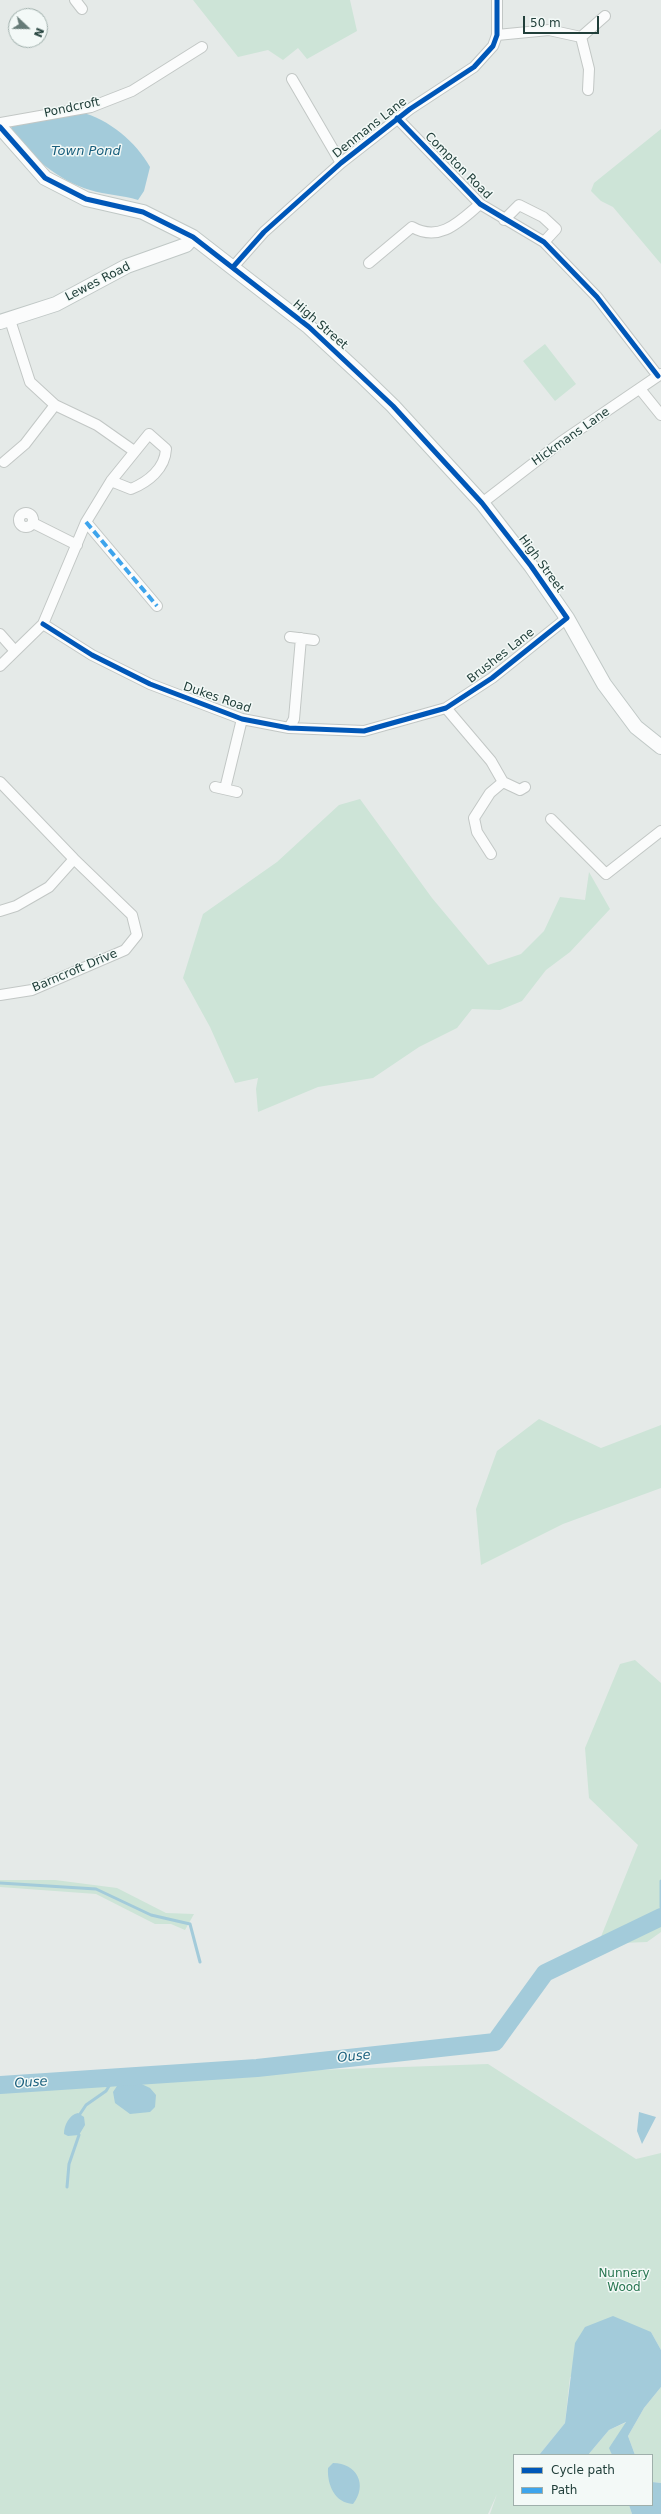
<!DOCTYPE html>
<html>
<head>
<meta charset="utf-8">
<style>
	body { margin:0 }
	#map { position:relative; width:661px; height:2514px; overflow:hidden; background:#e5eae8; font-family:"DejaVu Sans",sans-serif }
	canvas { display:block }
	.legend { position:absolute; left:513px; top:2454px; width:140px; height:52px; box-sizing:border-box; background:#f3f9f7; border:1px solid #9fafab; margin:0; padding:5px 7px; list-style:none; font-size:12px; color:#213f3a }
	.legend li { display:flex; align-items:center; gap:8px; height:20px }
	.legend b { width:20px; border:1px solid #9fafab }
	.north { position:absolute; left:8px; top:8px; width:40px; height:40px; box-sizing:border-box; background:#f3f9f7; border:1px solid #9fafab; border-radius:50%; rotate:112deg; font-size:11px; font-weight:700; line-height:16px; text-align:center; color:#213f3a }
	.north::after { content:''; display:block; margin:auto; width:14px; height:18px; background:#667b77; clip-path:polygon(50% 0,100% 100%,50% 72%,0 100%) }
	.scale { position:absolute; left:523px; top:16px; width:76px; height:18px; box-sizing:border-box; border:2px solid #213f3a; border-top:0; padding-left:5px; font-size:12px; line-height:14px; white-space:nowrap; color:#213f3a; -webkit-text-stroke:3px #f3f9f7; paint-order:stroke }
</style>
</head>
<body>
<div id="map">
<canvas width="661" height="2514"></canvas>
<ul class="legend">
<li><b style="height:5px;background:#0057b8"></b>Cycle path</li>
<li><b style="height:5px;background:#3ea4ec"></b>Path</li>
</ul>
<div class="north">N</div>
<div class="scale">50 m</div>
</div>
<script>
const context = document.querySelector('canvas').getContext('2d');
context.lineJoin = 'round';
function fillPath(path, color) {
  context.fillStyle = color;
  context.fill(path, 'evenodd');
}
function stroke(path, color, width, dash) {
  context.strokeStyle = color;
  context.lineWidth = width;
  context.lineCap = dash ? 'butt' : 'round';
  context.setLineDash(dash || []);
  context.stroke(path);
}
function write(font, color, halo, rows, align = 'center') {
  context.font = font + ' "DejaVu Sans",sans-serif';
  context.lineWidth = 3;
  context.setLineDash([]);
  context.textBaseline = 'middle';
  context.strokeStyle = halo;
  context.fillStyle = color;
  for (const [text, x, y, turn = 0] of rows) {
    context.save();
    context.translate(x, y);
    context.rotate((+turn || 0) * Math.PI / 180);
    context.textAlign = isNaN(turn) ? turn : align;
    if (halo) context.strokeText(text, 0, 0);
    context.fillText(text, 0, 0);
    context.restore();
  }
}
fillPath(new Path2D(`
	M193,0H350L357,31L307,59L298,48L283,60L268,50L238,57Z
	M661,129V264L613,207L601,201L591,191L594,183Z
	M545,344L576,384L555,401L523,361Z
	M360,799L432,898L488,965L521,954L544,931L560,897L585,900L589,872L610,909L570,952L546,970L522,1001L500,1010L472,1009L457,1028L419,1047L373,1078L318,1087L258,1112L256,1089L258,1078L235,1083L210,1027L183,978L203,914L277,862L339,805Z
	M539,1419L601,1448L661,1425V1488L563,1524L481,1565L476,1509L497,1451Z
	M635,1660L661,1683V1932L647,1942L598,1944L638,1845L589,1798L585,1748L620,1664Z
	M0,1880H55L117,1888L166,1913L194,1914L185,1930L171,1924H155L96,1894L0,1887Z
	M488,2064L636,2159L661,2153V2350L651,2332L570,2377L565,2423L539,2455H514V2505H629L632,2514H490L497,2494L488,2514H0V2086L117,2077Z
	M661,2387V2483L652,2482V2455H635L628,2436L644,2408Z
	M627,2422L610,2448L612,2455H588L609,2430Z`), '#cde4d7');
fillPath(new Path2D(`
	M80,112C109,119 136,142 150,167L144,191L138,200C122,195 106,195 90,190C61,182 23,153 10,125Z
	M133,2080L150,2088L156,2095L155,2107L150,2112L130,2114L115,2103L113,2092L117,2086Z
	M639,2112L656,2117L642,2144L637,2131Z
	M78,2113L84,2117L85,2125L79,2135L68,2136L64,2134C64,2125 69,2115 78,2113Z
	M613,2316L651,2332L661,2350V2387L644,2408L628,2436L635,2455H612L609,2448L626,2422L609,2430L588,2455H539L565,2423L575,2343L585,2327Z
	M333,2463C357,2463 368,2485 353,2504C335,2503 327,2485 328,2468Z
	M652,2482L661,2483V2514H632L629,2505H652Z`), '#a3cbda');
stroke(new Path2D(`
	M661,1881V1907
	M0,1883L96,1889L151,1915L190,1924L200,1962
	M80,2114L86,2105L106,2091L114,2078
	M67,2187L69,2164L79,2135`), '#a3cbda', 3);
stroke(new Path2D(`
	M0,2085L257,2068L495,2042L545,1973L661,1917`), '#a3cbda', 18);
const minor = new Path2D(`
	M75,0L82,9
	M497,35L549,30L581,37L589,69L588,90
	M581,37L605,16
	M292,79L341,163
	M397,118L480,204L544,242L597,297L658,376
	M0,123L91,107L132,91L202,47
	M504,220L519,205L543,217L556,229L544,242
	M369,263L412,227C440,243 460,221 480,204
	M233,267L264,232L341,163L410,109L474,67L493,46L497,35V0
	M10,320L30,382L55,405L97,425L134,451
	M640,389L661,415
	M4,462L25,444L55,405
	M482,503L561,442L661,374
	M19 520a7 7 0 1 1 14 0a7 7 0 1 1-14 0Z
	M86,522L157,606
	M33,523L77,545
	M43,624L92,655L150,684L242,719L289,728L364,731L446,708L492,678L567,618
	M0,634L15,651
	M290,637L314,640
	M0,666L43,624L86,522L111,481L149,434L166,449C165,469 148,482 131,489L111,481
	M446,708L491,761L503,782L520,790L525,787
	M289,728L294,719L301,638
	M0,782L74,859L132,915L137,935L125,950L32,990L0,995
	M215,787L237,792
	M225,789L242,719
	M551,819L606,874L661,831
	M491,854L477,832L474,818L490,793L503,782
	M0,911L16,906L49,887L74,859`);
const secondary = new Path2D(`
	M0,127L45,178L86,199L143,212L193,237L309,327L361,375L393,406L482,503L531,566L567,618L604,684L636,727L661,747
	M0,322L56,304L127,266L186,245L193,237`);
stroke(minor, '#c2c7c5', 12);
stroke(secondary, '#c0c8c6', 16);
stroke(minor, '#fbfcfc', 10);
stroke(secondary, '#fbfcfc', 14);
stroke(new Path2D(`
	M86,522L157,606`), '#3ea4ec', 4, [8, 4]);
stroke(new Path2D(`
	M397,118L480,204L544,242L597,297L658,376
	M0,127L45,178L86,199L143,212L193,237L309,327L393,406L482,503L531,566L567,618L492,678L446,708L364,731L289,728L242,719L150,684L92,655L43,624
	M233,267L264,232L341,163L410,109L474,67L493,46L497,35V0`), '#0057b8', 5);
write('12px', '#213f3a', '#f3f9f7', [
	["Pondcroft",72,108,-12],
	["Denmans Lane",370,128,-38],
	["Compton Road",458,166,45],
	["Lewes Road",98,282,-27],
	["High Street",320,325,41],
	["Hickmans Lane",571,437,-35],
	["High Street",541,564,54],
	["Brushes Lane",501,656,-38],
	["Dukes Road",217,698,19],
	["Barncroft Drive",75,971,-23]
]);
write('12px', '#297752', '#f3f9f7', [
	["Nunnery",624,2274],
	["Wood",624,2288]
]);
write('italic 13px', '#185f7d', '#f3f9f7', [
	["Town Pond",86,152],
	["Ouse",354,2057,-6],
	["Ouse",31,2083,-4]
]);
</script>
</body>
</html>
